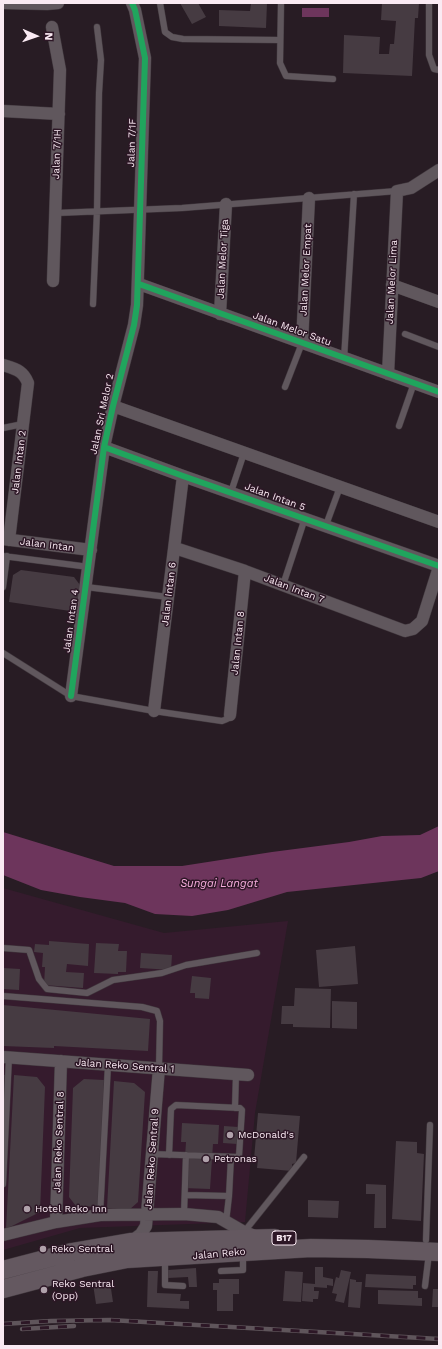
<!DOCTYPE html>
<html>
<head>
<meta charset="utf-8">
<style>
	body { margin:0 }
	#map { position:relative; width:442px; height:1349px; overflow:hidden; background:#281c24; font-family:"Work Sans",sans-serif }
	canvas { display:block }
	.frame { position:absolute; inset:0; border:4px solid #faeaf3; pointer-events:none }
	.north { position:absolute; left:16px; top:16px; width:40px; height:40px; -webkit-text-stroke:3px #2d1726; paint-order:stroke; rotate:92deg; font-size:11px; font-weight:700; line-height:16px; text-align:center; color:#faeaf3 }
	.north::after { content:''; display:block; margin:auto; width:14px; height:18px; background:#faeaf3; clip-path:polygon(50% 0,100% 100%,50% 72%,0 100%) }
</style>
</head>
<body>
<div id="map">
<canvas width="442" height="1349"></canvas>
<div class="frame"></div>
<div class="north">N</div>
</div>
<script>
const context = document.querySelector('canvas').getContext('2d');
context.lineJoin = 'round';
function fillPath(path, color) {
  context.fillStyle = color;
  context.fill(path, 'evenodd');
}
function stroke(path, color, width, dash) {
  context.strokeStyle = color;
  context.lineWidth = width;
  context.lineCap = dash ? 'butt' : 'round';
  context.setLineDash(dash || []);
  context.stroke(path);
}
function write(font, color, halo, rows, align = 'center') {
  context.font = font + ' "Work Sans",sans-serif';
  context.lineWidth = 3;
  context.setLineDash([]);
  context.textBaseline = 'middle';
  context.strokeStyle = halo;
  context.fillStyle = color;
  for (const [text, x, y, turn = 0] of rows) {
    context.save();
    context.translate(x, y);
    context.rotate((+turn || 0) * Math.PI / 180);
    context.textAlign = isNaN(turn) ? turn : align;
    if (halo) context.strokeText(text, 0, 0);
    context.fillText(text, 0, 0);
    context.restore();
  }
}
fillPath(new Path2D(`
	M3,888L164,933L288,921L255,1113L245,1222L80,1228L3,1250Z`), '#351b2d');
fillPath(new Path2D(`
	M302,8H329V17H302Z
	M439,826V871L421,878L287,892L228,910L192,916L155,914L125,903L80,897L41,890L3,875V832L114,866H182L272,852L349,842L382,836L420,835Z`), '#6d355c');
fillPath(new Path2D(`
	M180,3H198L206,17L192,24Z
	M251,3H267L266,28L219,26V10L250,11Z
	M382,3H419L418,18H415L412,76L343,73L344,35L380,37L379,54H389L390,44H394L396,21L381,20Z
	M21,570L74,577L80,585L77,612L9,602L13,575Z
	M49,941L89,944L88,966L67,964L66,972L84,973L83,988L44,985L45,967H42L43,953L34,952L35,944L49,945Z
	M96,943L119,944L118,951H127L126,972H118V974L94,973Z
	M355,946L358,984L319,987L316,950Z
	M141,953L172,955L171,970L140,968Z
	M3,968L20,969L19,990L3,989Z
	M192,976L211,978L209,999L195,998V993H190Z
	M295,988L331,989L330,1028L293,1027V1024H281L282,1006H294Z
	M332,1001L357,1002V1029L332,1028Z
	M3,1005L150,1019L148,1051L54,1046V1048L3,1046Z
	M3,1075H5L4,1095H3Z
	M14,1075L37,1077L45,1087L40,1212L6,1229Z
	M84,1079L104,1080L99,1207L76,1206L69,1197L73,1088Z
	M114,1081L134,1083L145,1092L138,1202L129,1210L107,1208Z
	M258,1113L300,1116L296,1163L292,1164V1171L257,1168L258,1159H254Z
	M182,1123L219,1125L218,1144H213L210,1189L183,1188L186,1142H181Z
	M224,1126L238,1127L237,1144L223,1143Z
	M396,1141L417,1142V1153L424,1154L421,1221L392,1219Z
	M366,1184L386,1185V1228H374L375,1194H366Z
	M308,1200L339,1201L338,1218L308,1217Z
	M315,1267H323V1277L333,1279V1286L327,1285V1288L314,1287V1291H319L318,1299H313V1302L302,1301L303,1283L315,1284Z
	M196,1268L197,1287H189L188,1277L168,1278V1270Z
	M341,1270L351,1272L344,1303L335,1301L337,1294L332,1293L336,1277L339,1278Z
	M148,1271H158L157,1293L181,1294L180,1301H189V1309L147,1307Z
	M285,1271L303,1272L301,1302L283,1301Z
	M366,1274L416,1276V1285H413V1289L365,1287Z
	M219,1279H239V1294H233V1311H217V1290H213V1283H219Z
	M350,1279L356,1280V1282H362L360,1308L348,1307Z
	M110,1282L113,1302L96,1304L93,1284Z
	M433,1289H439V1307H432Z
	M378,1290L418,1291V1298H422V1306L378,1304Z`), '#463b42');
const lane = new Path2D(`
	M160,3L165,32L172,37L183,39L279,40
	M281,3L280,63L286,76L333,79
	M429,3V55L434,69L439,70
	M56,213L182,208L397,191
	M93,304L97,211L99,93L101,60L97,27
	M405,334L439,347
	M344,359L354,194
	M285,387L302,343
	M399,426L414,383
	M3,428L23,424
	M231,492L244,453
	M326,525L340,487
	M3,556L89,567
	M283,585L305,518
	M3,587L7,556
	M86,587L168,597
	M3,653L71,696L154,711L222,721L227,719L230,715
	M3,948L29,950L39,979L47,989L87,993L113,980L162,973L186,965L257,953
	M3,996L142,1007L157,1011L160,1021L159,1068
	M235,1108L236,1074
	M151,1154L238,1157L239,1156L242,1110L240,1108L176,1105L171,1109L169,1155
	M3,1184L9,1057
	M185,1195L229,1196
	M184,1214L186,1155
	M100,1215L108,1065
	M226,1222L229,1196L231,1157
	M244,1232L304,1157
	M426,1240L430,1125
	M165,1259V1285L183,1286
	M221,1271L243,1270V1253
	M425,1286L429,1253`);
const street = new Path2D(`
	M3,3L47,4L58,3
	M52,27L60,70L53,281
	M3,111L59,114
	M139,284L439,392
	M392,285L439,302
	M220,314L226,204
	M302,343L309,198
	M3,365C15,369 23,370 28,383L9,540
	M388,374L397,191L411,188L439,170
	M113,406L439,522
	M104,447L183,476L439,566
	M3,539L91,550
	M175,548L245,571L405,631L413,629L422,621L439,567
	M71,696L104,447L113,406L134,325L137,305L145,58L135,10L132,3
	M154,711L183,476
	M230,715L245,571
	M3,1057L248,1075
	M56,1222L61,1061
	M3,1235L56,1222L100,1215L184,1214L218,1217L244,1232L255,1236
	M130,1242L141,1234L146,1226L159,1068`);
const primary = new Path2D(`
	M3,1270L72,1252L130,1242L275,1238
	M3,1289L82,1268L127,1259L311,1248L368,1249L439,1252`);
stroke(lane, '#42393f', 7);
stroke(street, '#42393f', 13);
stroke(primary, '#42393f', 19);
stroke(lane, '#60575d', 6);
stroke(street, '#60575d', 12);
stroke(primary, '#645860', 18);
const rail = new Path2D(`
	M3,1324L51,1321L110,1320L439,1339
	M22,1329L74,1326`);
stroke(rail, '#5f555b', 4.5);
stroke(rail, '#2d1726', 3, [9]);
stroke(new Path2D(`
	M139,284L439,392
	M104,447L183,476L439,566
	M71,696L104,447L113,406L134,325L137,305L145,58L135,10L132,3`), '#20a55d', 6);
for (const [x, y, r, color] of [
	[230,1135,4,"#b0a2ab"],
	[206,1159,4,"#b0a2ab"],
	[27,1209,4,"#b0a2ab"],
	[43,1249,4,"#b0a2ab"],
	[44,1290,4,"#b0a2ab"]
]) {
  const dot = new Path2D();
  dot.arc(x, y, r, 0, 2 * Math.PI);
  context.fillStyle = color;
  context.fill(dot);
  stroke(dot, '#2d1726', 1.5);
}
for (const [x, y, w] of [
	[284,1238,24]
]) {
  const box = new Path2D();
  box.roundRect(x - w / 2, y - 7, w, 14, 3);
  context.fillStyle = '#2d1726';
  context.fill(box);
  stroke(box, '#faeaf3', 1);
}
write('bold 9px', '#faeaf3', null, [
	["B17",284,1238]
]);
write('10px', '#faeaf3', '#2d1726', [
	["Jalan 7/1F",132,143,-88],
	["Jalan 7/1H",57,154,-88],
	["Jalan Melor Tiga",223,259,-87],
	["Jalan Melor Empat",306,270,-87],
	["Jalan Melor Lima",392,282,-87],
	["Jalan Melor Satu",292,329,20],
	["Jalan Sri Melor 2",102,414,-78],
	["Jalan Intan 2",19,462,-83],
	["Jalan Intan 5",275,497,20],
	["Jalan Intan",47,545,7],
	["Jalan Intan 7",294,589,21],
	["Jalan Intan 6",169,594,-83],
	["Jalan Intan 4",71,621,-82],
	["Jalan Intan 8",238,643,-84],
	["Jalan Reko Sentral 1",125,1066,4],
	["Jalan Reko Sentral 8",59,1142,-88],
	["Jalan Reko Sentral 9",152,1159,-86],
	["Jalan Reko",219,1254,-5]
]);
write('10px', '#faeaf3', '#2d1726', [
	["McDonald's",238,1135],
	["Petronas",214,1159],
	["Hotel Reko Inn",35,1209],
	["Reko Sentral",51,1249],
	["Reko Sentral",52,1284],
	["(Opp)",52,1296]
], 'left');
write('italic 11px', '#f8aede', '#2d1726', [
	["Sungai Langat",219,884]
]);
</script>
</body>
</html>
